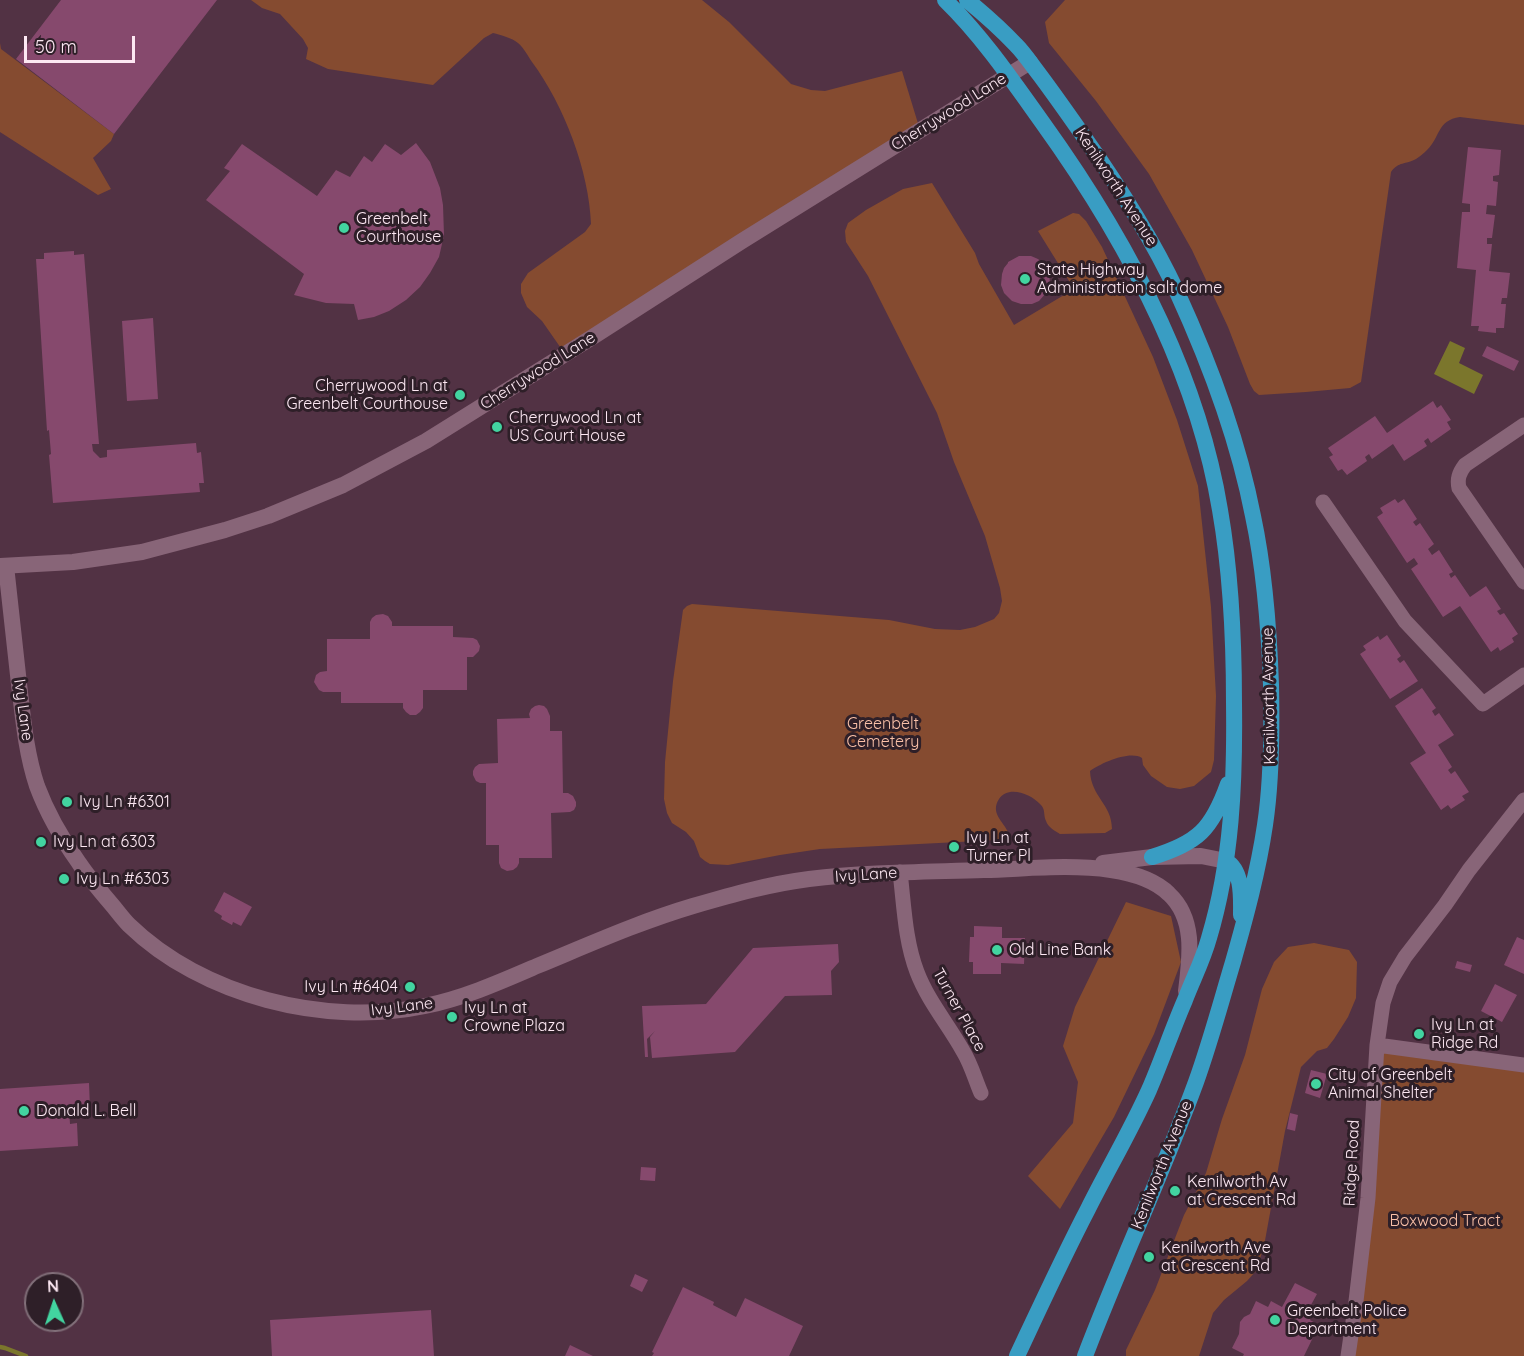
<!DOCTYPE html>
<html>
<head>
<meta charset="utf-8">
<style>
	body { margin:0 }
	#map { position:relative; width:1524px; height:1356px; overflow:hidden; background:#523244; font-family:Quicksand,sans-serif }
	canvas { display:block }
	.north { position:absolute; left:24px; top:1272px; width:60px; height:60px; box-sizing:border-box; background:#2e1f28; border:2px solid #816f79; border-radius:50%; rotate:357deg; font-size:16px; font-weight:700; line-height:24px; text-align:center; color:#fde8f3 }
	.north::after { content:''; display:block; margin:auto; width:21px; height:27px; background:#42d4a0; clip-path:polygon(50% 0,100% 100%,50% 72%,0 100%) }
	.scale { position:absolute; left:24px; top:36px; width:111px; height:27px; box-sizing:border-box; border:3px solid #fde8f3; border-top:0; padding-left:8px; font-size:18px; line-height:21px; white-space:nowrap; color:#fde8f3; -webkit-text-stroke:4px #2e1f28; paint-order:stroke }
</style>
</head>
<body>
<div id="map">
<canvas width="1524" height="1356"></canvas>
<div class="north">N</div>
<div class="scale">50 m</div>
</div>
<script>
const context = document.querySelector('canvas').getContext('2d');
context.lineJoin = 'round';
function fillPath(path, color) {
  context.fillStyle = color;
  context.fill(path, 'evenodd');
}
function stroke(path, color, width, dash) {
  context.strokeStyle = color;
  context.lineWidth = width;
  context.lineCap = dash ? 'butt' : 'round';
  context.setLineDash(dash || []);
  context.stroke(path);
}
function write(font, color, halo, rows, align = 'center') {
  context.font = font + ' Quicksand,sans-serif';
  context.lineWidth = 6;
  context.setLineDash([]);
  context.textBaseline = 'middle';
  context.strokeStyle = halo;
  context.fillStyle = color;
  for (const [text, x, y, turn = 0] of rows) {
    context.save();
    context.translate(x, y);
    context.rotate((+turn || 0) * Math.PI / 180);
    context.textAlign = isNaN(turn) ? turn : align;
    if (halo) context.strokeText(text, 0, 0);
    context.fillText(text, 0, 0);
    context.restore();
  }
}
fillPath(new Path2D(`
	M251,0H702L729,22L791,84L811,90L825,91L902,71L920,130L565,354L542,321L527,307L521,293V284L528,273L585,232L591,224C589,171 564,105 532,62C528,56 524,48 518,43C512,38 501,35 493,33L484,38L433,85L328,69L306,59L308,48L303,39L280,14L262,8Z
	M1065,0H1524V125L1460,117C1437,120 1440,138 1427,150C1424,153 1419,157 1416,159C1405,165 1399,161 1391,172L1361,382L1350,388L1306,392L1259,395L1254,391L1250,384L1228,327L1192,250L1149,174L1096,101L1049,43L1045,22Z
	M0,43L1,49L114,134L111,141L93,158L111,189L98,195L0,132Z
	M932,183L975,253L979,264L1014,325L1074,289L1038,231L1073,213L1079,214L1086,221L1102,247L1153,357L1177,420L1198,486L1211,607L1216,696L1214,760L1211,772L1194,786L1180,789L1167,787L1151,776L1143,765L1142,758C1130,750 1101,763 1090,771C1091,797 1112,804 1112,829L1105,833L1060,834C1055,831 1048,827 1046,821C1043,815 1046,809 1040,804C1031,794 1008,785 999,799C990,813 1003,821 1008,832L1006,837L998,840L820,849L780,855L728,865L710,864L705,861L700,857L694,841L686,832L672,823L667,813L664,799L665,762L673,681L683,610L687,606L692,604L889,620L935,629L960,630L975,627L994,619L999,613L1002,601L1000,588L985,536L954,462L937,413L868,276L846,242L845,231L848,223L866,210L903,189Z
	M1126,902L1171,916L1181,962L1154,1034L1114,1117L1060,1209L1028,1176L1073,1123L1078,1082L1063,1046L1075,1007Z
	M1314,943L1349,950L1357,962L1356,998L1348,1017L1334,1039L1327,1048L1317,1051L1301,1067L1285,1131L1264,1246L1256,1271L1247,1281L1224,1300L1213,1313L1199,1356H1126V1350L1155,1290L1184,1215L1206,1173L1222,1119L1245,1055L1262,989L1274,962L1288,947Z
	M1377,1045L1524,1065V1356H1348Z`), '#854b30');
fillPath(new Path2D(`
	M1450,341L1465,348L1459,363L1483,375L1474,394L1434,374Z`), '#7b762c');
stroke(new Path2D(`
	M0,1347L5,1348L26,1356`), '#7b762c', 4.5);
fillPath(new Path2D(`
	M61,0H217L114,134L16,59Z
	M416,143L430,162L440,188L443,205L444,235L439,257L430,273L420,287L406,300L389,311L374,317L358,320L354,304L326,303L294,295L304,274L206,200L230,171L224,168L242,144L317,196L336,170L350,177L364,156L372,162L385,144L401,155Z
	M1468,147L1501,150L1499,175L1493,176V181L1498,182L1496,206L1487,205L1486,214L1495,215L1492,238H1487V244H1492L1489,271L1510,273L1507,298H1502L1501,304H1506L1504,328H1496V333L1478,331L1479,326H1471L1476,270L1457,268L1462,212H1470V204L1462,203Z
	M74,251V255L84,254L99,444H92L93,451L100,458L107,457V450L196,443L197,453L201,452L204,483H199L200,492L53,503L49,455L51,454L49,430L47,431L36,259H44V253Z
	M1019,256H1031L1038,259L1046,266L1049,273L1050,283L1046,293L1039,301L1032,304H1021L1012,301L1004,293L1001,285L1002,274L1004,268L1008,263V262Z
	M153,318L158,399L127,401L122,321Z
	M1487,346L1519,361L1514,371L1482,356Z
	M1433,401L1437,408L1441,405L1451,420L1447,422L1451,429L1431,443L1428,438L1424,441L1427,446L1404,461L1393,444L1372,459L1369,454L1365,457L1367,461L1347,475L1342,469L1338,471L1329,457L1333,455L1328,448L1375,416L1387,433Z
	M1395,499L1398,503L1404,499L1417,519L1413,522L1416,526L1420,523L1434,544L1428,549L1432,555L1439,550L1453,572L1449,574L1451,578L1455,575L1470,597L1486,586L1501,609L1497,611L1500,615L1504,613L1518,634L1512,638L1514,642L1500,651L1498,647L1491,652L1460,606L1443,617L1411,569L1418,564L1414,558L1407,563L1377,517L1383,513L1380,508Z
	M383,614L388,616L392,622V626H453V637L473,638L477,640L480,646L479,651L473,657H467V690H423V708L420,712L416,715H410L406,712L403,708V703H341V692H323L319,690L314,682L316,675L320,672L327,671V639H370V622L372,618L376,615Z
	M1387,635L1401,656L1397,659L1400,663L1404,660L1418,681L1390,699L1360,654L1366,650L1363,646L1378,636L1380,640Z
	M1422,688L1436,708L1432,711L1435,716L1439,713L1454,735L1438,745L1452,767L1448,770L1451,774L1455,771L1469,792L1462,796L1465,800L1451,809L1448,805L1441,810L1410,763L1426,753L1395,706Z
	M539,705L544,706L547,709L550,716V731H562L563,793H568L573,796L576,802V806L574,810L570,812L551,813L552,858H519V863L517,867L513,870L507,871L501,868L499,863V845H486V783H480L476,781L473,775V771L475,767L479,764L498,763L497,719L530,718L529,714L531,709L535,706Z
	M224,892L252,907L241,926L233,922L232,925L221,919L222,916L214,911Z
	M974,926L1002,927V938H1025L1024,964L1001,963V974H973V962H969L970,937H974Z
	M1517,937L1524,940V974L1504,965Z
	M838,944L839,962L831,971L832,995L785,996L735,1052L652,1058L650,1037L655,1031L647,1039L648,1057H645L642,1006L706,1004L753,948Z
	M1457,961L1472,965L1470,972L1455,968Z
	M1495,984L1517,995L1502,1022L1481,1011Z
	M1311,1070L1327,1074L1320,1098L1305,1093Z
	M89,1083L90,1108L69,1109L70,1124L77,1123L78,1146L0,1151V1089Z
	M1290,1113L1298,1115L1295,1131L1287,1129Z
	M641,1167L656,1168L655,1181L640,1180Z
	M635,1274L648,1280L642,1292L630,1286Z
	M1295,1283L1317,1294L1311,1305L1316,1308L1310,1320L1319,1325L1304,1356H1243L1244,1354L1232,1348L1239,1334L1240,1322L1244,1317L1250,1314L1256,1301L1268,1307L1271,1301L1282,1307Z
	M683,1287L714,1302L713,1305L736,1317L745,1298L803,1326L789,1356H652L654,1353L652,1352Z
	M431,1310L434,1356H272L270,1320Z
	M570,1345L593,1356H565Z`), '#86496d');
stroke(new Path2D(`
	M1524,425L1465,465C1459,473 1457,479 1459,488L1524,582
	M1323,502L1405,621L1483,704L1524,675
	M900,872C904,905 905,941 917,972C928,1001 948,1024 963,1051C971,1064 975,1079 981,1093
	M1377,1045L1524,1065
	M1348,1356L1356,1301L1368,1198L1377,1045L1383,1003L1390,982L1405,957L1445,905L1469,870L1524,800`), '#886578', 15);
stroke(new Path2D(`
	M0,566L73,562L142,552L225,530L268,516L343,485L426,441L591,338L742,241L1030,62
	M6,566C10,605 15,645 19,684C23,718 26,753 37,786C47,813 62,839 79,863C89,878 101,892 113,906C118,912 123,919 129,925C202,996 325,1027 425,1006C464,998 500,982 537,966C588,945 639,922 693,906C731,895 769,884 809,879C867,872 925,872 984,870C1026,869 1069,864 1111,870C1131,873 1154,879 1169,894C1196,919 1190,958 1186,991
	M1103,863L1152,857L1201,856L1226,861`), '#886578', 16);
stroke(new Path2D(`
	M945,0C982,36 1012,80 1042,122C1124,236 1197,370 1220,510C1231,573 1234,639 1234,703C1235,782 1232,861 1209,938C1203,960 1193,979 1185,1000C1172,1030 1162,1060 1149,1090C1131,1130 1108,1169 1088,1209C1063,1257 1040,1307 1017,1356
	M967,0C984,14 1001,29 1016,45C1025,54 1031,64 1039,74C1054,94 1068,114 1082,134C1118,185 1151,236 1177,292C1210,364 1238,439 1253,516C1265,572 1269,628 1271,685C1272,731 1272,779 1265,825C1258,872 1246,916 1233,962C1221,1002 1210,1043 1196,1082C1162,1175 1120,1264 1085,1356
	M1152,857C1198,843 1212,829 1228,784
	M1226,861C1243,871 1241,898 1241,915`), '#399dc3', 16);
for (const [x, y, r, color] of [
	[344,228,6,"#42d4a0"],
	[1025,279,6,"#42d4a0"],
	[460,395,6,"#42d4a0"],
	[497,427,6,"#42d4a0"],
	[67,802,6,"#42d4a0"],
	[41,842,6,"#42d4a0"],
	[954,847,6,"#42d4a0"],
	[64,879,6,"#42d4a0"],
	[997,950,6,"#42d4a0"],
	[410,987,6,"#42d4a0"],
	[452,1017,6,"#42d4a0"],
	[1419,1034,6,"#42d4a0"],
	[1316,1084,6,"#42d4a0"],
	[24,1111,6,"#42d4a0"],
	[1175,1191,6,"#42d4a0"],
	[1149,1257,6,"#42d4a0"],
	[1275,1320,6,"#42d4a0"]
]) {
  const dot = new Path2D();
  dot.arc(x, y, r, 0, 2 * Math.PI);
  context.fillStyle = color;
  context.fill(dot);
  stroke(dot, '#2e1f28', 2);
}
write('16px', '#fde8f3', '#2e1f28', [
	["Cherrywood Lane",949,112,-32],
	["Kenilworth Avenue",1116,187,57],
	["Cherrywood Lane",538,371,-32],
	["Kenilworth Avenue",1269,696,-91],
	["Ivy Lane",23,710,82],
	["Ivy Lane",866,875,-4],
	["Ivy Lane",402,1007,-7],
	["Turner Place",959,1010,61],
	["Ridge Road",1352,1163,-87],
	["Kenilworth Avenue",1162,1165,-68]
]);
write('16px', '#fde8f3', '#2e1f28', [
	["Greenbelt",356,219],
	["Courthouse",356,237],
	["State Highway",1037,270],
	["Administration salt dome",1037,288],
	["Cherrywood Ln at",448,386,"right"],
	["Greenbelt Courthouse",448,404,"right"],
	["Cherrywood Ln at",509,418],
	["US Court House",509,436],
	["Ivy Ln #6301",79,802],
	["Ivy Ln at",966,838],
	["Turner Pl",966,856],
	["Ivy Ln at 6303",53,842],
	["Ivy Ln #6303",76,879],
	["Old Line Bank",1009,950],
	["Ivy Ln #6404",398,987,"right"],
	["Ivy Ln at",464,1008],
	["Crowne Plaza",464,1026],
	["Ivy Ln at",1431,1025],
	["Ridge Rd",1431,1043],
	["City of Greenbelt",1328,1075],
	["Animal Shelter",1328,1093],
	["Donald L. Bell",36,1111],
	["Kenilworth Av",1187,1182],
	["at Crescent Rd",1187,1200],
	["Kenilworth Ave",1161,1248],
	["at Crescent Rd",1161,1266],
	["Greenbelt Police",1287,1311],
	["Department",1287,1329]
], 'left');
write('16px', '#fbc1a8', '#2e1f28', [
	["Greenbelt",883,724],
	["Cemetery",883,742],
	["Boxwood Tract",1445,1221]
]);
</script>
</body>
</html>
